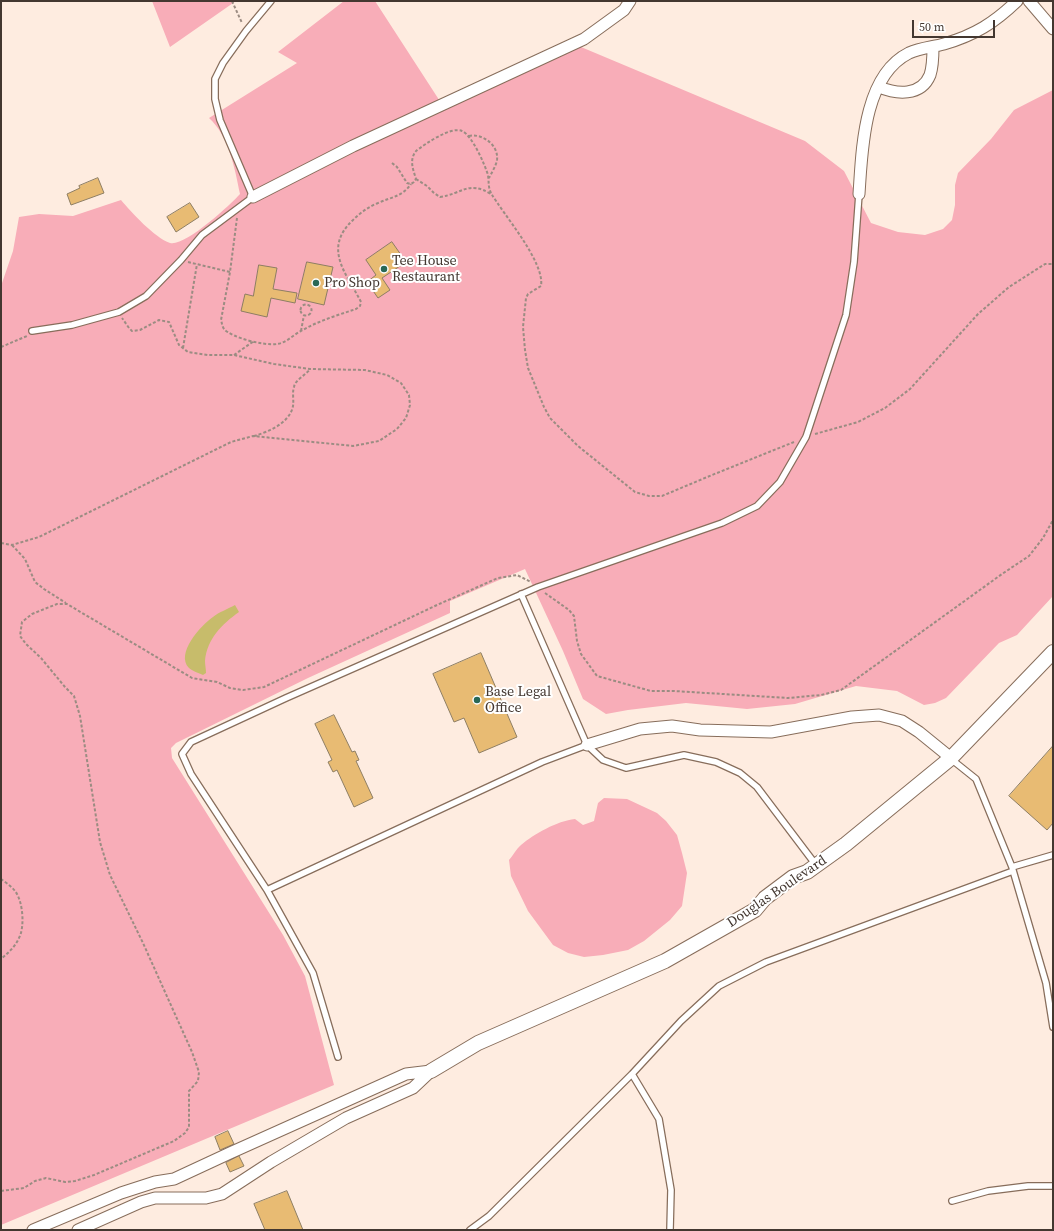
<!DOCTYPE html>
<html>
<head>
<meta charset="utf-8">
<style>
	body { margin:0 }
	#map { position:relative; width:1054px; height:1231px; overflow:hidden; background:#feece0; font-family:"Source Serif 4",serif }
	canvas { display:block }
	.frame { position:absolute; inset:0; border:2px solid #433730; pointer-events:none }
	.scale { position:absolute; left:912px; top:20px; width:83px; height:18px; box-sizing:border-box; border:2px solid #433730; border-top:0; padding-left:5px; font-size:12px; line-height:14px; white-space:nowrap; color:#433730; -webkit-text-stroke:3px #fff; paint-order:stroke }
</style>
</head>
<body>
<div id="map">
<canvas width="1054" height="1231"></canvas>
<div class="frame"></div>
<div class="scale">50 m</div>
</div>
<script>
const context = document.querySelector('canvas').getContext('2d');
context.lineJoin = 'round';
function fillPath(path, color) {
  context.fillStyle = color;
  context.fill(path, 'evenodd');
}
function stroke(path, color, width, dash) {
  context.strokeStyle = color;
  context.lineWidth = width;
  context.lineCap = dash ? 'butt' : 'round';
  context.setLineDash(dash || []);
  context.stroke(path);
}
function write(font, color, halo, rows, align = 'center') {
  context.font = font + ' "Source Serif 4",serif';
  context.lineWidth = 4;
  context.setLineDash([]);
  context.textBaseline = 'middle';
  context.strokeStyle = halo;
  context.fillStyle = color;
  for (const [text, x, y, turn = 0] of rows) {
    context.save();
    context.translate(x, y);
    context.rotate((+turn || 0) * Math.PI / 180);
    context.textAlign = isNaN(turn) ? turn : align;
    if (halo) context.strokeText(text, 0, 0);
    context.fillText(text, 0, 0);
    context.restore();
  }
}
fillPath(new Path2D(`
	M152,1H236L170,47Z
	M344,1H375L445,109L581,47L805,141L844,171L871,223L898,232L925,235L943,229L952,220L955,205V185L958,173L991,139L1014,110L1053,90V596L1017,635L999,643L946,698L935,703L924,705L897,691L856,686L795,704L747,709L686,703L628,710L606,714L583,699L563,651L525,569L450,601V613L308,678L176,743L171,748L172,758L283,935L305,976L334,1085L1,1225V286L13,251L19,217L39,214L73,216L121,200C131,212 155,238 170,243C185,247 230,205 240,194C235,169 229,136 209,118L297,63L278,52Z
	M604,798L627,799L657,813L666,821L677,835L682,853L687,873L682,906L670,920L644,941L628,950L603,955L584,957L568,953L553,945L528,911L511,876L509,860C513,856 516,849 521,845C534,834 557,821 575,819L583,825L594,821L598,803Z`), '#f8adb8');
fillPath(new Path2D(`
	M235,605L239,612C222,624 207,639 205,661C205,665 206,669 206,673L203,675C199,673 192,671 189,668C175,654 201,625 213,617C219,612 228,609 235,605Z`), '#c7bc6b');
const building = new Path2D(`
	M98,178L104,193L71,205L67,194L80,188L79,186Z
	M190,203L199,217L176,232L167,217Z
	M392,242L406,262L382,278L390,290L378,298L367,282L376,275L366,260Z
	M307,262L333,267L324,305L298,299Z
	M259,265L277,268L273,289L297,293L295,303L271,298L267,317L241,311L245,294L253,296Z
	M481,653L517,737L479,753L464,718L454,722L433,674Z
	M334,715L352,752L355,751L359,760L356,761L373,798L354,807L337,770L333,772L328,762L332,760L315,724Z
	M1053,746V823L1047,830L1009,796Z
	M228,1131L234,1144L220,1150L215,1137Z
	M239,1156L244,1166L230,1172L226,1163Z
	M287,1191L303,1230H265L254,1204Z`);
fillPath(building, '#e8bb73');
stroke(building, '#8e7e63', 1);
const service = new Path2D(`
	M32,331L72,325L119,312L146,296L181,260L202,235L253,197L220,120L215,99V79L223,63L246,31L271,1
	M521,594L587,745L603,760L626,768L684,755L716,762L740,773L757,787L816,865
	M951,759L976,779L1012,867L1046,983L1053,1027
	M1012,867L1053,855
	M267,890L542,762L587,745
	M338,1057L313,973L267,890L191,774L182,754L191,742L286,698L538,587L722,523L757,506L780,482L806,437L846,315L854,262L859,194
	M632,1074L659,1119L671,1190L670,1230
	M952,1201L988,1191L1028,1186H1053
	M470,1230L489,1216L632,1074L681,1021L719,986L766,962L1013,871`);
const minor = new Path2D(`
	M1029,1L1053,29
	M879,87C896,94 921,97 930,75C933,66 933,56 933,47
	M859,194C862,151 863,76 909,53C920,48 933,47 944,44C975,35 994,23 1017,1
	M253,197L353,146L584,39L624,10L630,1
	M587,745L640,729L672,726L700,730L771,732L852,717L879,715L902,721L919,732L951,758
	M33,1230L121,1193L155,1182L174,1179L230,1153L406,1074L431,1071
	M78,1230L141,1202L155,1198H206L222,1194L271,1162L346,1118L413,1088L431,1071`);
const tertiary = new Path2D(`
	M431,1071L478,1043L665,961L755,910L765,898L793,877L807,872L846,844L951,758L1053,652`);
stroke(service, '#876d5b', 8);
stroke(minor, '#876d5b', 13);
stroke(tertiary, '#876d5b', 16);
stroke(new Path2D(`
	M232,1L242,23
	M469,136C482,133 499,145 497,160C496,166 492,172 489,178
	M392,163L397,167L407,183L411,184L414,182L416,179C413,169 409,160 416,151C425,144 451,126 462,131C472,135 485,165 488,175C489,182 488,187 491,193C503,214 545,262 541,286L528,294L526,298L523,327L525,350L528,368L544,407L550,418L578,446L635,492L649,496H662L712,475L794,442
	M416,179L427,186L434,193L440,197C462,194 468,180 491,194
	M237,218L230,272L221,320C222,323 222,326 224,329C232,338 265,346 277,344C286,343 293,335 301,331C318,321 338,315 356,309L360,306L361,302C347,274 322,249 353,220C360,213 368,207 378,203C391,197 402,197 411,184
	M188,262L230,272
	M300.5 310a5.5 5.5 0 1 1 11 0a5.5 5.5 0 1 1-11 0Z
	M301,331L304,315
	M1,347L27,336
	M183,348L197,264
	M234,355L254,341
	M815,434L858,422L885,408L910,389L978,314L1009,287L1045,264H1053
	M254,436C268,432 290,423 293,406C294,400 292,393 294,387C295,380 306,375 310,369
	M1,543L12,545L39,537L231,442L253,436L353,446L379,441L397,429L406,418L410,405L409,395L401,383L387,375L365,370L310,369L274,364L234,355H208L188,352L179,345L169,322L159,320L140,330L132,331L129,328L122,318
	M12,545L25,559L35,582L44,589L66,603
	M545,593L569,610L574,616L577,641L581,654L597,676L651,691H674L788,698L821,695L841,690L1002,574L1029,556L1043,538L1053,520
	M1,879C5,882 11,886 15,891C23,901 25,927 19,938C15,947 8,953 1,959
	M1,1191L24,1188L35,1181L46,1178L65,1182L75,1181L94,1175L174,1141L185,1133L189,1127V1091L198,1081L199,1072L192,1052L143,943L110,875L100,842L80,716L74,696L65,687L41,658L26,644L20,636L22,622L32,614L57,604H67L192,678L217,682L230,688L243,690L264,687L437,605L498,578L517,575L531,582`), '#9b8c82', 2, [3, 2]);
stroke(service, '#fff', 5.5);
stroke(minor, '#fff', 11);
stroke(tertiary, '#fff', 14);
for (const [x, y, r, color] of [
	[384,269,4,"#296856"],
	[316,283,4,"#296856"],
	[477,700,4,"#296856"]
]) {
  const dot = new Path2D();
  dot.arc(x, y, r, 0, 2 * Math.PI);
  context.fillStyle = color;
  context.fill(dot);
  stroke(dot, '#fff', 1.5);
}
write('14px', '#433730', '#fff', [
	["Tee House",392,261],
	["Restaurant",392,277],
	["Pro Shop",324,283],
	["Base Legal",485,692],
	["Office",485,708]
], 'left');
write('14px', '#433730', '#fff', [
	["Douglas Boulevard",777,892,-34]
]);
</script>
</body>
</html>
